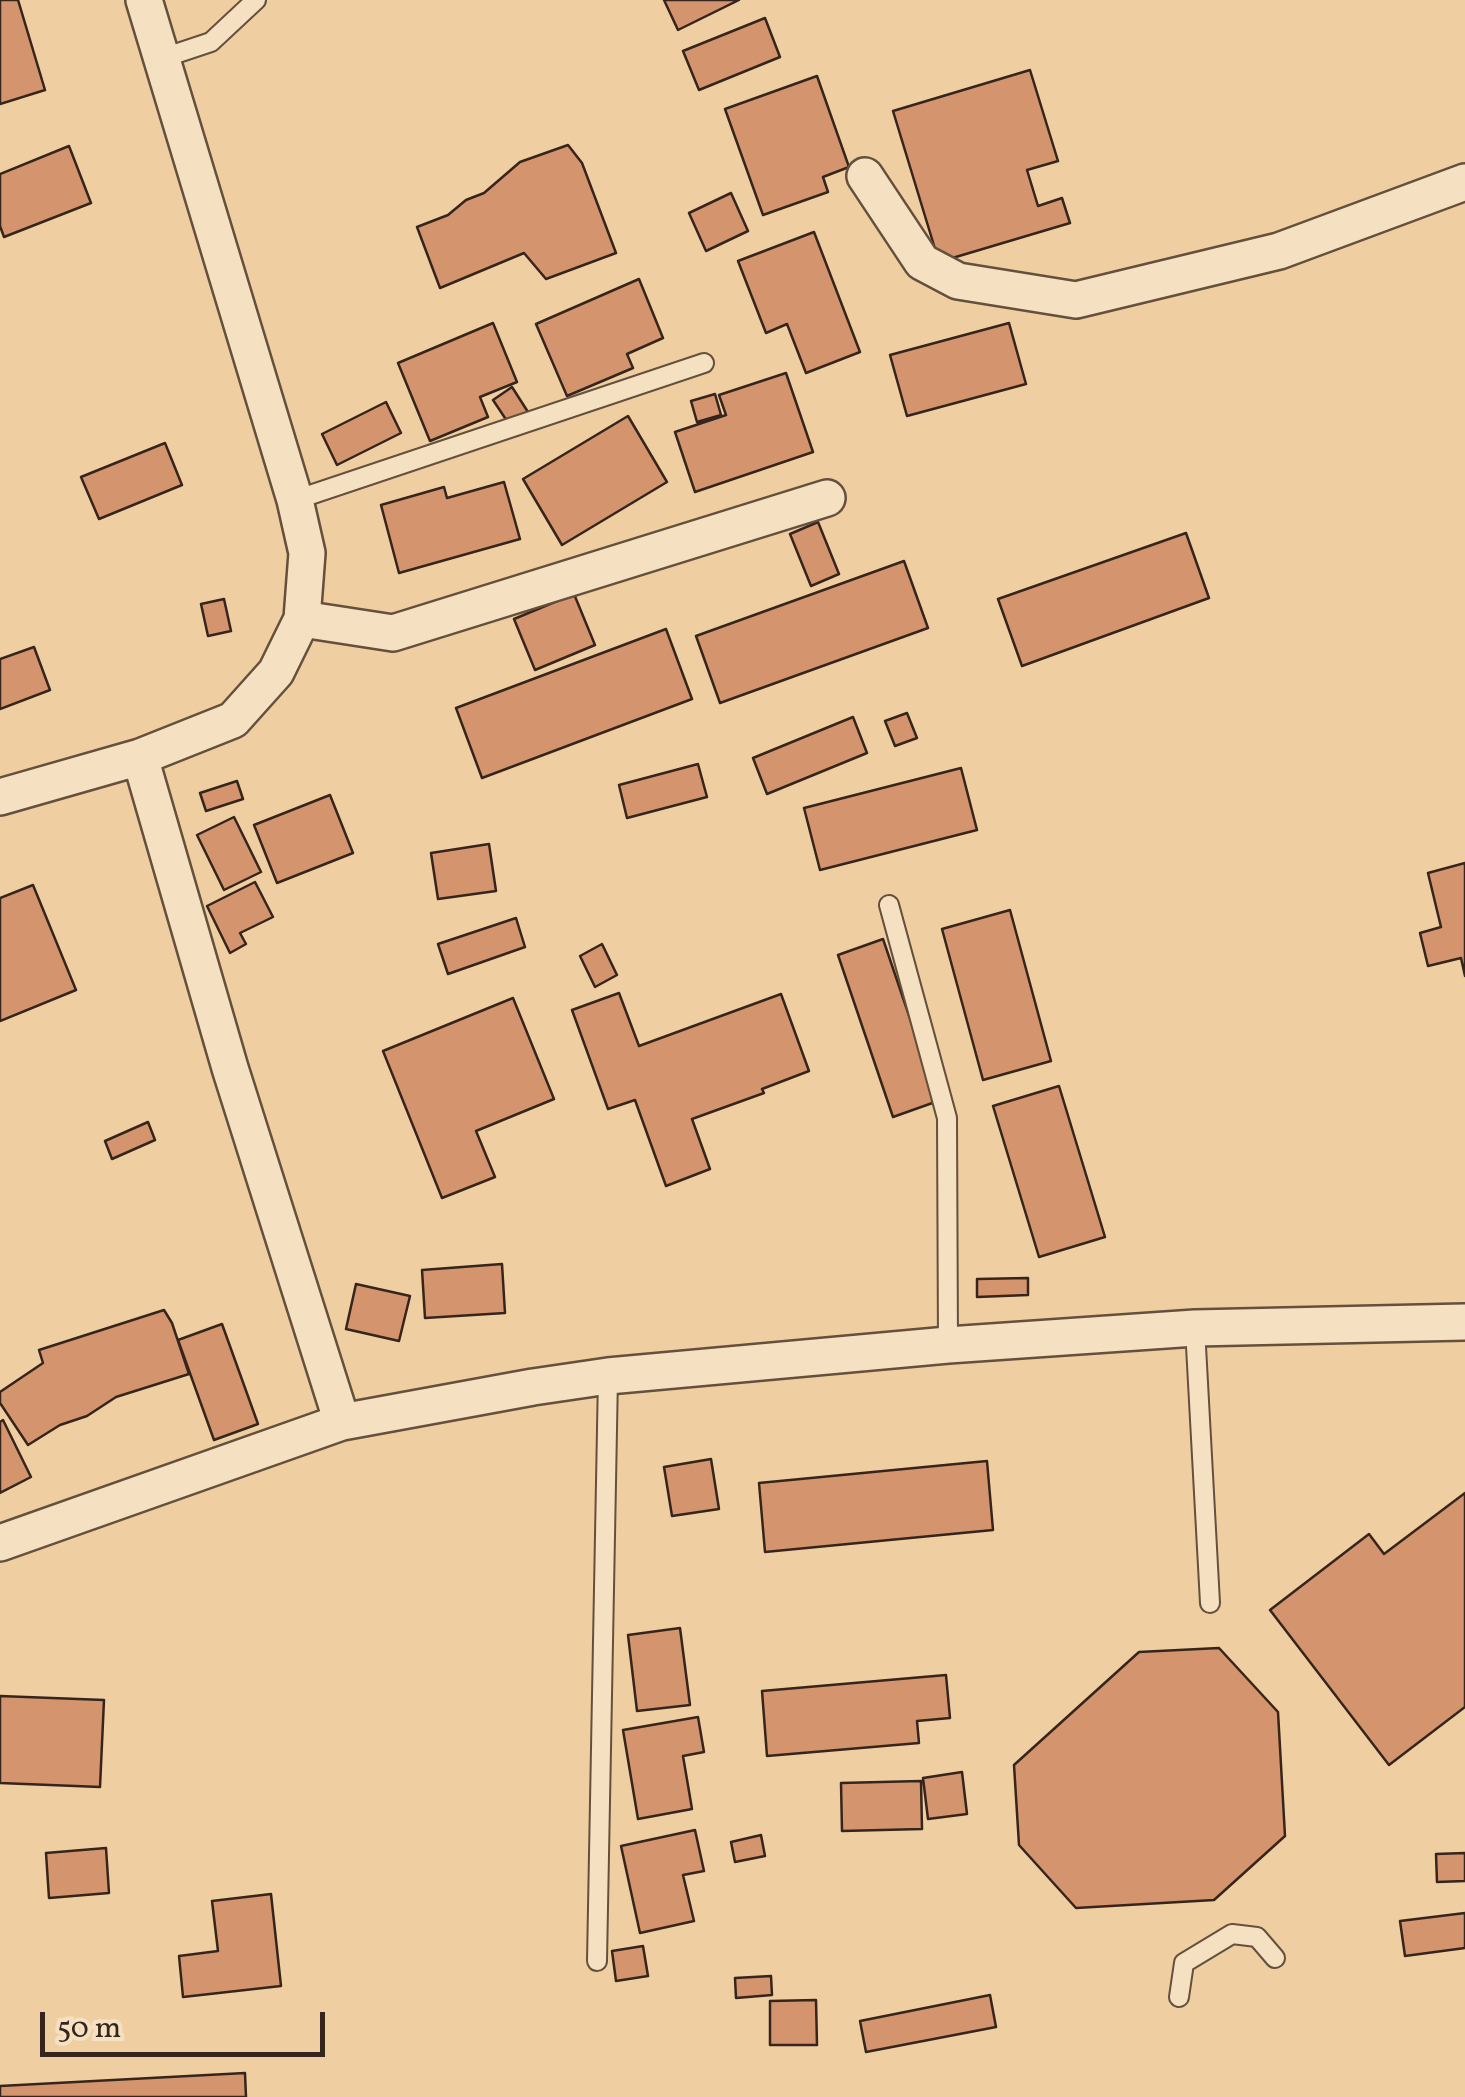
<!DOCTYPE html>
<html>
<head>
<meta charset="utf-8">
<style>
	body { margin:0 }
	#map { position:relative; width:1465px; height:2097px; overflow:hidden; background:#efcfa1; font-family:Vollkorn,serif }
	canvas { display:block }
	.scale { position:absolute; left:40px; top:2012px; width:285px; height:45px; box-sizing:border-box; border:5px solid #36251c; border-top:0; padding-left:12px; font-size:30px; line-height:35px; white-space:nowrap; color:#36251c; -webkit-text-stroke:8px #f5e0c2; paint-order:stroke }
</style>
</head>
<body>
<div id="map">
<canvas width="1465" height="2097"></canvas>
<div class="scale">50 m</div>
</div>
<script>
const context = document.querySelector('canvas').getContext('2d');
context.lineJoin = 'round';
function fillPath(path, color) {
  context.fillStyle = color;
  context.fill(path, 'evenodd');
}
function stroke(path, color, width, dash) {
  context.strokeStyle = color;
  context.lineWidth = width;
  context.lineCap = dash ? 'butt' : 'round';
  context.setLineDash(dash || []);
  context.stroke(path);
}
const building = new Path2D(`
	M0,0H18L45,90L0,104Z
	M664,0H739L678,30Z
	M765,18L780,57L699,90L683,51Z
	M1030,70L1058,161L1027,170L1038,206L1062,198L1070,223L939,262L893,111Z
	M817,76L849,167L823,177L828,192L763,215L725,109Z
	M568,145L582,163L616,253L546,279L524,253L440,288L417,227L448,215L466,200L484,193L520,162Z
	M69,146L91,203L4,237L0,226V174Z
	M731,193L748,231L706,251L689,213Z
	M814,232L860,352L806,373L787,324L766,333L738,261Z
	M639,279L663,338L627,354L633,368L567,396L536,324Z
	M493,323L517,382L480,397L488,417L430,441L398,363Z
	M1009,323L1026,384L907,416L890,355Z
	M786,373L813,452L695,492L675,432L726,415L719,395Z
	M512,387L528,412L509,424L493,400Z
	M715,394L721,415L697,422L691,401Z
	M386,402L401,433L337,465L322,434Z
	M628,416L667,482L562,545L523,479Z
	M165,443L182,485L99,519L81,477Z
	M504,482L520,539L399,573L381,505L444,487L447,498Z
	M818,522L839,574L811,586L790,534Z
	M1186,533L1209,598L1022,666L998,599Z
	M904,561L928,628L720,703L696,636Z
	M574,594L595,645L535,670L514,619Z
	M224,599L231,631L208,636L201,604Z
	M666,629L692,699L482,778L456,708Z
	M34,647L50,690L0,709V659Z
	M907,713L917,738L895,746L885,721Z
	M853,717L867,753L767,794L753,758Z
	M698,764L707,797L627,818L619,785Z
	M961,768L977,830L820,870L804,808Z
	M237,781L243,799L206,811L200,793Z
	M330,795L353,853L277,883L254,825Z
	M234,817L261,872L224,890L197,835Z
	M489,844L496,891L438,899L431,853Z
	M1465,863V976L1461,958L1428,966L1420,933L1441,927L1428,873Z
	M255,882L273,917L240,933L246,944L230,953L207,906Z
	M33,885L76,990L0,1021V898Z
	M1010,910L1051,1061L983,1080L942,929Z
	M516,918L525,947L448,974L438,944Z
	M883,939L938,1101L893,1117L838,955Z
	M602,944L617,975L595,987L580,956Z
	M619,993L639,1046L781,994L809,1071L762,1089L764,1093L692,1119L710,1169L666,1186L635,1100L608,1109L572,1010Z
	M513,998L554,1099L476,1131L495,1177L442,1198L383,1051Z
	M1059,1086L1105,1237L1039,1257L993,1106Z
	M148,1122L155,1140L112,1159L105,1141Z
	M502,1264L505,1313L425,1318L422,1270Z
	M1028,1278V1295L977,1297V1279Z
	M356,1284L410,1296L399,1341L346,1329Z
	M164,1310L172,1323L189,1374L116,1397L87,1416L60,1425L28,1445L0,1403V1392L43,1363L39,1350Z
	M222,1324L258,1424L214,1440L178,1340Z
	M3,1420L31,1477L0,1493V1422Z
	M711,1459L719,1509L672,1516L664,1467Z
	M987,1461L993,1530L765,1552L759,1483Z
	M1465,1493V1707L1389,1765L1270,1610L1369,1534L1384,1554Z
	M680,1628L690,1705L637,1711L628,1635Z
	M1219,1648L1278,1712L1285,1836L1214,1900L1076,1908L1019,1845L1014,1765L1139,1652Z
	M946,1675L950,1718L917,1721L919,1743L767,1756L762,1691Z
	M0,1696L104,1700L100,1787L0,1783Z
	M698,1717L704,1752L683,1756L692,1809L638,1819L623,1730Z
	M962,1772L967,1814L928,1819L923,1778Z
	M921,1781L922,1829L842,1831L841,1783Z
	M695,1830L704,1871L683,1875L694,1921L640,1933L621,1846Z
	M761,1835L765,1856L735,1862L731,1842Z
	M106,1848L109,1893L49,1898L46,1853Z
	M1465,1853V1881L1437,1882L1436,1854Z
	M271,1894L281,1986L183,1997L179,1956L218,1951L212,1901Z
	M1465,1913V1948L1405,1956L1400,1921Z
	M643,1946L648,1976L616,1981L612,1951Z
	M771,1976L772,1995L736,1998L735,1978Z
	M990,1995L996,2027L866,2052L860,2021Z
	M816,2000L817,2045H770V2001Z
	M245,2073L246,2097H0V2086Z`);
fillPath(building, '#d4946d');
stroke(building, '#36251c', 2.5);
const lane = new Path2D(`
	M163,58L211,42L256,0
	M295,500L704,363
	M889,905L947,1118L948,1345
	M1195,1328L1210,1603
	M597,1961L608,1376
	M1179,1997L1184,1963L1232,1934L1257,1937L1275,1958`);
const street = new Path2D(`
	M865,176L922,262L958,281L1076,300L1279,251L1465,182
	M302,619L393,633L827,498
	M140,757L230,1068L342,1422
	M0,797L140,757L233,720L276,672L302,619L307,553L295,500L144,0
	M0,1543L342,1422L533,1387L608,1376L948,1345L1195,1328L1465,1322`);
stroke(lane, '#64503d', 22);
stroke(street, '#64503d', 40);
stroke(lane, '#f5e0c2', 18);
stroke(street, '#f5e0c2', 35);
</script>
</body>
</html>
